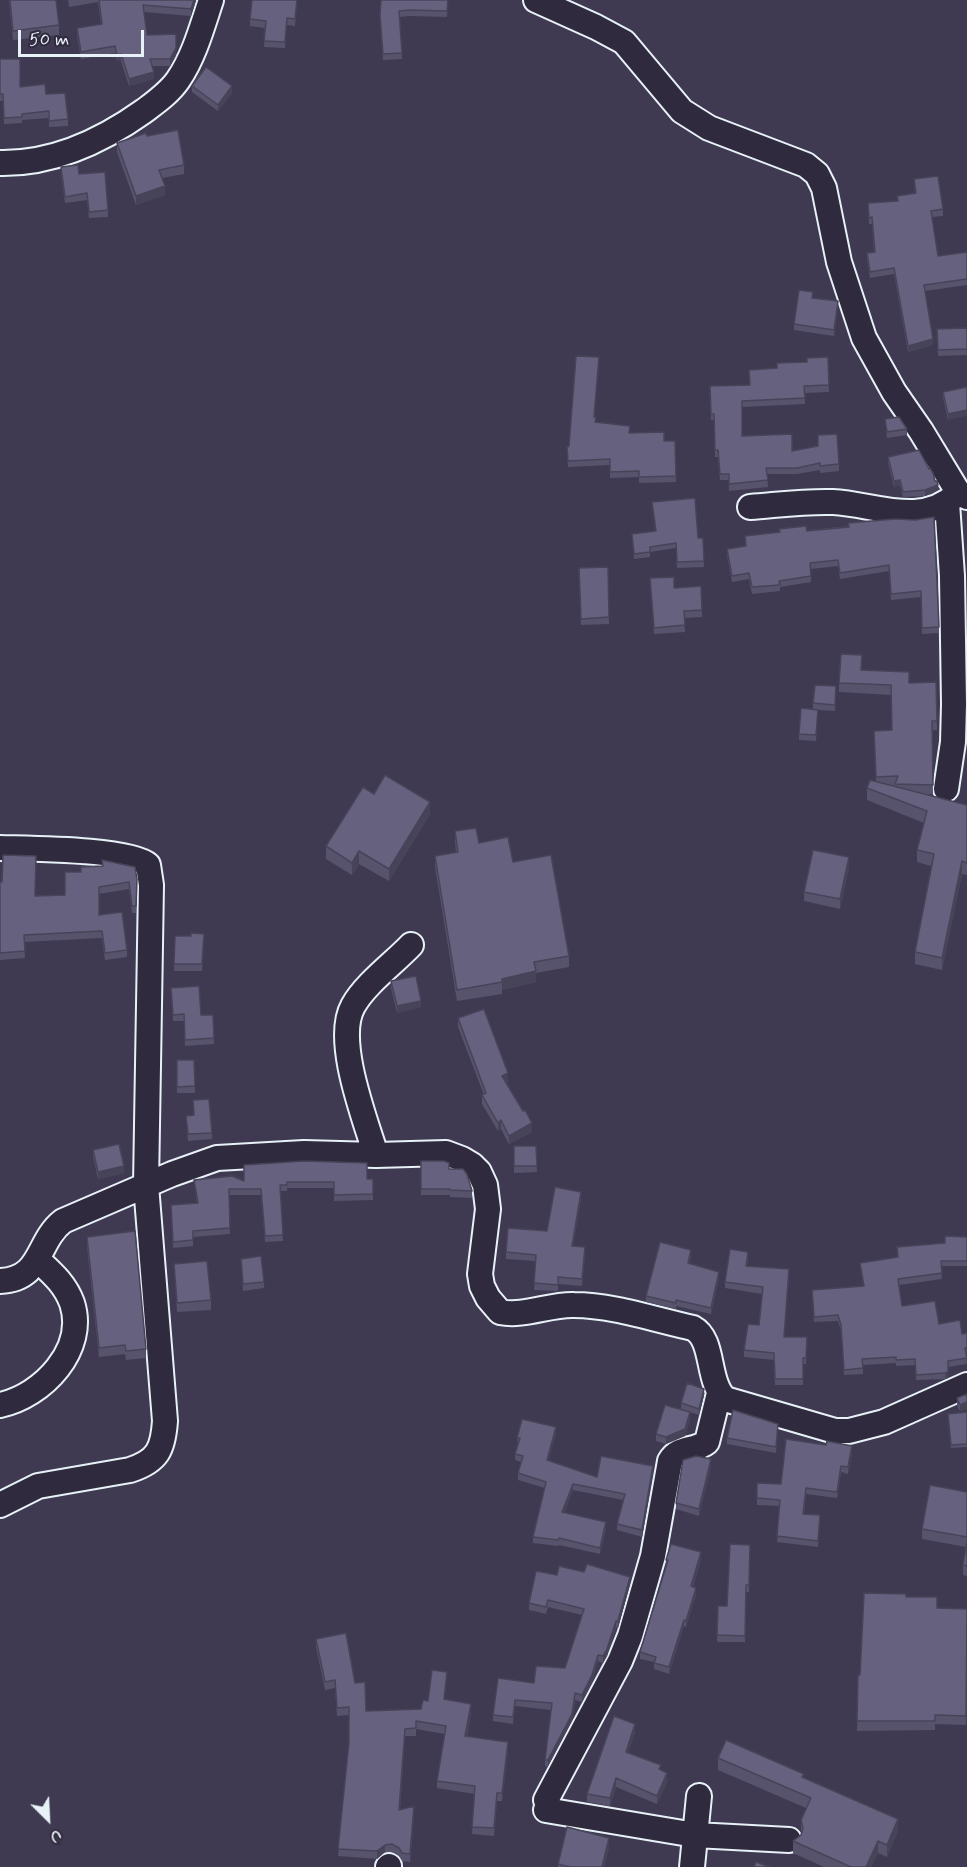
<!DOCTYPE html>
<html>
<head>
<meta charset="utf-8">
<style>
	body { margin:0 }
	#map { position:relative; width:967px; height:1867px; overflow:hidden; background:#3f3a51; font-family:Mynerve,sans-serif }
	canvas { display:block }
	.north { position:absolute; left:18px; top:1789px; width:60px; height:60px; -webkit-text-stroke:4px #2f2a3d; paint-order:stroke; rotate:156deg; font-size:16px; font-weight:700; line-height:24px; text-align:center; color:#e8f1f8 }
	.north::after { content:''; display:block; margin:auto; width:21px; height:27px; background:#e8f1f8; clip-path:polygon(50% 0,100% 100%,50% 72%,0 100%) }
	.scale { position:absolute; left:18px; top:30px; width:126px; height:27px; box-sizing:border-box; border:3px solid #e8f1f8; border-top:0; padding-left:8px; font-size:18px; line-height:21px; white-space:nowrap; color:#e8f1f8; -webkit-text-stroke:4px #2f2a3d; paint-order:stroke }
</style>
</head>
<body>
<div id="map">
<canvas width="967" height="1867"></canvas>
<div class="north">U</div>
<div class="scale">50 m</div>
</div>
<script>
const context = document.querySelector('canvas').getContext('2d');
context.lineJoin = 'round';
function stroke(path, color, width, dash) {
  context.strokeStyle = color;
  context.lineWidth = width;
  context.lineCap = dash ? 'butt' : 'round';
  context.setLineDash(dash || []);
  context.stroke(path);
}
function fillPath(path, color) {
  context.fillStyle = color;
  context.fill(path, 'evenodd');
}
const minor = new Path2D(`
	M536,0L596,27L624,42L682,111L709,128L806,165L817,174L824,188L839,262L864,338L894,392L921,431L958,492L967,497
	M0,163C53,164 102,141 144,111C156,102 169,93 178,80C194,57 202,27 211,0
	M750,507C777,505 805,501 833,502C875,504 921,528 957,494
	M946,789L953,742L954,704L952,576L947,503
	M0,848C30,849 130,849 148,865L151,885L146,1185L165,1421C163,1449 158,1461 130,1470L38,1486L0,1505
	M376,1155C365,1119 334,1040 353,1006C365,984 394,963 411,945
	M0,1281C43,1279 36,1242 63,1221L172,1174L217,1158L304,1153L376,1155L446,1153L462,1159L472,1165L479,1172L485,1185L488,1209L480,1274L482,1286L488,1298L500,1312C524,1317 550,1304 574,1305C612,1305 656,1320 693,1328C715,1340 706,1380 725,1399L835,1431H849L884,1422L967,1385
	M0,1405C43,1396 87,1349 72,1303C65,1284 52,1273 38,1260
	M546,1800L620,1661L630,1636L653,1556L670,1461C678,1446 695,1452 707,1442L719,1393
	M546,1810L695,1835L789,1840
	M388,1867L389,1866
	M692,1867L699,1796`);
stroke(minor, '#e8f1f8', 28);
stroke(minor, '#2f2a3d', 24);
fillPath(new Path2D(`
	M9,0H56L59,25V35L13,40Z
	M68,0H196L191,16L144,12L147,35L176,34V55L170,66H152L154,79L129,86L121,61H117L115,53L81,59L77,35V28L101,24L98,2L69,7Z
	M297,0L295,26L287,25L285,48L264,47L265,28L250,26V19Z
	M381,0H448L447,17L409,16L400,17L402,59L383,60L380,22Z
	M0,59L20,87L46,94L68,119V126L49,127V118L22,120V123L4,124L3,101H0Z
	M192,86L232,93L218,111L192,92Z
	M147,136L184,165V174L162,178L165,195L136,205L117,152V143Z
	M61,167L79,174L108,210V217L89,218L87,200L65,203L61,174Z
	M914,179L943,209V216L932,217L938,256L967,252V285L925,291L933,345L908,352L894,274L870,278L867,260V253L874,252L872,224H869L868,210L897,201V196L915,193Z
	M813,298L838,308L834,336L794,330V324Z
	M967,328V355L938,356L937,329Z
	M828,357L829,392L805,393V404L742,407V436L792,451L818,446V435L839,464V471L820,473V470L797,474H767L768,487L729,491V480H720L718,457H715L714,420H711L710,386L750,385L777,368Z
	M599,363L594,417L595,422L630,433L664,441H675L676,482L639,483V477L610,478V465L568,467L567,447L569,446Z
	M967,387L948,420L943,398V392Z
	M885,419L907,429V435L887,438Z
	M888,457L938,490L925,496L903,497L900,485L894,487L888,463Z
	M652,502L698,538H703L704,567L677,568L676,548L650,552V557L634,559L632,534L655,531Z
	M934,517L939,633L922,634L921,597L891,600L889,571L840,579L838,566L811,569V582L780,587V591L752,594L749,579L732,582L727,555V549L745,546V536L915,520Z
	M608,567L609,624L581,625L579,568Z
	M650,578L674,588L701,586L702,617L684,618L685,632L654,634Z
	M862,670L909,683L936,682L937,730H932L933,794H925L967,805V875L962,874L942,970L915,964V952L931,866L917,862V850L924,823L867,800V788L876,781L874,731L892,730L891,695L839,692V683Z
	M836,693L835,711L818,710L816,741L799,740V734L813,709V703Z
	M374,794L430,814L389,881L359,864L352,875L326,859V846Z
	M455,831L479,843L513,862L569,956V967L536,973V982L502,990V994L457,1001L435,867V856L456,852L455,842Z
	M102,860L137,879L136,913H132L129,889L99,894V915L127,950V957L105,960L102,938L24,942L25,958L0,960V882L35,896L65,895L81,872L102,866Z
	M849,867L840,909L804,901V892Z
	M175,936L204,941L202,971H174Z
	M391,981L421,1007L397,1013L391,988Z
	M171,988L201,1015H213L214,1044L185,1046L184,1021H173Z
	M458,1018L508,1082L506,1083L532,1132L509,1144L501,1129L498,1131L482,1104V1095H484L458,1027Z
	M177,1060H194L195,1093H177Z
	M193,1100L212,1133V1139L188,1141L186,1116L194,1115Z
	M514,1146H536L537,1172L514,1173Z
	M93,1150L124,1173L98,1179L93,1156Z
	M421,1161L449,1169L472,1191V1198L450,1197V1195H421Z
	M373,1179V1200L334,1201V1188H287V1191H280L283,1241L265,1242L261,1195H229L230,1234L193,1237V1246L173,1248L171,1211L197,1203L194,1180L244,1181Z
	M581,1198L573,1246L585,1254L582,1286L558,1284V1291L534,1290L536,1261L506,1259V1252L547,1231Z
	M87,1237L146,1349V1358L126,1360L125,1354L99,1357L87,1247Z
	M967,1237V1266H941L942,1279L899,1285L902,1306L939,1324L962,1334L967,1333V1353H966L967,1364L948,1367V1378L945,1379L916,1380L915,1365L896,1366V1363L863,1365V1374L844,1375L841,1331L838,1321L814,1322L812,1290L863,1286L860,1263L897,1257V1247L945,1243Z
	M691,1256L689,1264L719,1278L711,1314L676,1306V1309L646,1302V1296Z
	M748,1258L747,1266L789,1276L784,1337H807L806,1364H803V1385H775L774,1360L744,1357V1350L759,1325L762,1294L725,1288V1282Z
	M241,1259L264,1282V1288L243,1291Z
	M174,1264L211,1300V1310L177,1312Z
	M967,1394V1409L960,1411L957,1405V1398Z
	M704,1395L699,1415L690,1412V1419L685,1436L666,1444L656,1441V1434L681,1409V1403Z
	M967,1412V1447L951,1448L948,1417Z
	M778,1429L776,1453L727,1444V1438Z
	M556,1434L548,1460L597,1477L653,1473L642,1537L617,1530V1524L623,1500L573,1490L564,1513L606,1529L600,1554L559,1545L558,1546L533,1543V1537L545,1488L518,1480V1473L521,1462L515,1460V1454L518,1444L517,1438Z
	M852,1453L848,1474L841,1472L837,1498L806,1494L804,1514L820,1521L818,1547L777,1542L780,1506L757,1505V1483L781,1484Z
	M711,1466L699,1516L676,1509V1503Z
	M967,1492V1576L963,1575V1565L966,1547L922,1539V1529Z
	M750,1545L749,1592H746L745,1642H717L718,1606H727Z
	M701,1559L693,1587L696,1594L686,1627L684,1626L669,1674L654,1669V1662L640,1659V1652L666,1566V1560Z
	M557,1575L630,1584L618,1628L616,1627L607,1656L603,1663L598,1661L592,1682L582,1702L575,1700L572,1720L548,1766H545V1760L551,1710L515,1706L513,1724L493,1721V1715L534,1683L565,1668L582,1615L548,1607L546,1614L529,1610V1603Z
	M906,1597L937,1608L967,1672L966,1725L935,1724V1730L857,1731L858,1675H860Z
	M316,1639L355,1683L366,1711L421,1709L447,1679L444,1699L471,1712L467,1736L508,1750L502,1801H497L494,1836L472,1834L475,1794L437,1788V1781L445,1734L416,1729V1736H405L400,1810L414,1814L410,1862L402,1861L399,1856L392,1852H385L377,1859L338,1856L349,1743V1715L337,1716L335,1688L325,1690L316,1647Z
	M635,1732L628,1753L661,1770L667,1782L657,1804L616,1787L610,1806L587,1802V1794Z
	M718,1758L804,1778L898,1831L887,1857L878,1853L871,1867H824L793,1853V1841L801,1835V1820L806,1808L718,1770Z
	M609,1847L604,1867H558V1864Z`), '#57536d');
fillPath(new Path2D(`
	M194,0H196L191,16V9Z
	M176,48V55L170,66V59Z
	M121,54V61H117V55Z
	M154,72V79L129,86V79Z
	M232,86V93L218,111V105Z
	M165,186V195L136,205V196Z
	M838,301V308L834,336V330Z
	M933,339V345L908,352V346Z
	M967,410V416L948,420V414Z
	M900,480V485L894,487V481Z
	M938,485V490L925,496V490Z
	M430,802V814L389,881V869Z
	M359,851V864L352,875V863Z
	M849,857V867L840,909V899Z
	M962,861V874L942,970V958Z
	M536,971V982L502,990V979Z
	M421,1001V1007L397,1013V1006Z
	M508,1073V1082L502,1084V1076Z
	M501,1120V1129L498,1131V1123Z
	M532,1123V1132L509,1144V1136Z
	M124,1166V1173L98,1179V1172Z
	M581,1192V1198L572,1252V1246Z
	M719,1272V1278L711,1314V1308Z
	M948,1372V1378L945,1379V1373Z
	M704,1389V1395L699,1415V1409Z
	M967,1402V1409L960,1411V1405Z
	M690,1412V1419L685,1436L666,1444V1437Z
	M556,1427V1434L547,1466V1460Z
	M852,1446V1453L848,1474V1467Z
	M711,1459V1466L699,1516V1509Z
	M653,1466V1473L642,1537V1530Z
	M573,1484V1490L562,1519V1512Z
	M606,1522V1529L600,1554V1548Z
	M701,1552V1559L691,1592V1586Z
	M630,1577V1584L618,1628V1621Z
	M696,1588V1594L686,1627V1621Z
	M684,1620V1626L669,1674V1667Z
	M616,1621V1627L607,1656L603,1663V1656Z
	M598,1655V1661L592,1682L582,1702V1695Z
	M575,1693L572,1720L548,1766V1760Z
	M471,1704V1712L465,1744V1736Z
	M635,1724V1732L626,1760V1752Z
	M508,1742V1750L502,1801V1793Z
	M667,1773V1782L657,1804V1796Z
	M616,1778V1787L610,1806V1798Z
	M414,1806V1814L410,1862V1854Z
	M898,1819V1831L887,1857V1845Z
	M609,1838V1847L604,1867H602Z
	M878,1841V1853L871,1867H866Z
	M385,1845V1852L377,1859V1851Z`), '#474459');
const building = new Path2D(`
	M10,0H56L59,25L13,31Z
	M99,0H194L191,9L143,5L147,35L176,34V48L170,59H150L154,72L129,79L121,54L117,55L115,46L81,52L77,28L102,24Z
	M252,0H297L295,19L287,18L285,42L264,41L266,21L250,19Z
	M381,0H448L447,11L409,10L399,11L402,53L383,54L380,16Z
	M0,59H20V87L45,84L46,94L65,93L68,119L49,121V111L22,114V117L4,118L3,94H0Z
	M206,67L232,86L218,105L192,86Z
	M178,130L184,165L159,170L165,186L136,196L117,143L146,133L147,136Z
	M78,165L79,174L105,172L108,210L89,212L87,193L65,197L61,167Z
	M938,176L943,209L931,211L938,256L967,252V279L924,285L933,339L908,346L894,268L870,272L867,253L875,252L872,217L869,218L868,203L898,201L897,196L916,193L914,179Z
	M799,290L813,292L812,298L838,301L834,330L794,324Z
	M967,328V349L938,350L937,329Z
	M576,356L599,357L594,417H596L595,422L630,426L629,433L664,432V441H675L676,476L639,477V471L610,472V459L568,461L567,447L569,446Z
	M828,357L829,385L804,386L805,398L742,401V436L792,434V451L818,446V435L837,434L839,464L820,466V463L797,468H766L768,480L729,484V474H720L718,450H715L714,414H711L710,386L750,385L749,370L777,368V363L807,362V358Z
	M967,387V410L948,414L943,392Z
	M899,417L907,429L887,432L885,419Z
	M919,450L929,469L930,468L933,473L935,481H937L938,485L925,490L903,492L900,480L894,481L888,457Z
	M695,498L698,538H703L704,561L677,562L676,543L650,547V552L634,554L632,534L656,531L652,502Z
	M934,517L939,627L922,628L921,591L891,594L889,565L840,573L838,560L810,563L811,576L779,581L780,585L752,587L749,573L732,576L727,549L746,546L745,536L780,532L779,529L806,526L807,531L849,527L848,523L895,519L915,520Z
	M608,567L609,617L581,619L579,568Z
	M674,577V588L701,586L702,610L684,611L685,625L654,628L650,578Z
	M841,654L862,655L861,670L909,672V683L936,682L937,721H932L933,785L895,784L898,776L876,777L874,731L892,730L891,685L839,683Z
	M815,685L836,686L835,705L813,703Z
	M801,708L818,710L816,735L799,734Z
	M385,775L430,802L389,869L359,851L352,863L326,846L363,787L374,794Z
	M870,780L967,805V863L962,861L942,958L915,952L934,854L917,850L927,811L867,788Z
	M476,828L479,843L508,837L513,862L551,855L569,956L534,962L536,971L502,979V982L457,990L435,856L458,852L455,831Z
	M813,850L849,857L840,899L804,892Z
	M3,855L36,856L35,896L65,895V872H81V867L103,866L102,860L135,867L137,879L136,906H132L129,882L99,887V915L122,912L127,950L105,953L102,931L24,935L25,951L0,953V882H2Z
	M191,933L204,934L202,964H174L175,936H191Z
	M416,976L421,1001L397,1006L391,981Z
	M199,986L201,1015H213L214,1038L185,1040L184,1014L173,1015L171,988Z
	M484,1009L508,1073L502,1076L523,1111L525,1110L532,1123L509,1136L501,1120L498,1123L482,1095L486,1093L458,1018Z
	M177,1060H194L195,1086L177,1087Z
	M209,1099L212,1133L188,1134L186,1116L194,1115L193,1100Z
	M119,1144L124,1166L98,1172L93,1150Z
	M514,1146H536L537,1166H514Z
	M304,1161L367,1163V1179H373V1194L334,1195V1182H287V1185H280L283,1235L265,1236L261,1189H229L230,1228L193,1231V1240L173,1242L171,1205L198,1203L194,1180L232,1176L244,1181V1165Z
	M421,1161H444L449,1163V1169H463L467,1174L472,1191L450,1190V1189H421Z
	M555,1187L581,1192L572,1246L585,1247L582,1279L558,1277V1285L534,1283L536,1255L506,1252L508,1228L547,1231Z
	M135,1231L146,1349L126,1351L125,1345L99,1348L87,1237Z
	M945,1236L967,1237V1261H941L942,1273L898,1279L902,1306L935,1301L939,1324L960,1320L962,1334L967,1333V1348H965L967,1358L948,1361V1372L945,1373L916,1375L915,1359L896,1360V1357L862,1359L863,1368L844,1370L841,1325L838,1315L814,1317L812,1290L864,1286L860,1263L898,1257L897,1247L945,1243Z
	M660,1242L691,1250L688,1263L719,1272L711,1308L676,1300V1303L646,1296Z
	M730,1249L748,1252L746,1266L789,1269L784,1337H807L806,1358H803V1379H775L774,1353L744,1350L748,1324L759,1325L763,1287L725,1282Z
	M261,1256L264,1282L243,1284L241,1259Z
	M207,1261L211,1300L177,1303L174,1264Z
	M687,1383L704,1389L699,1409L681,1403Z
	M967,1394V1402L960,1405L957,1398Z
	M665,1405L690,1412L685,1429L666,1437L656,1434Z
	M733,1410L778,1424L776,1447L727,1438Z
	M967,1412V1444L951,1445L948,1414Z
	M522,1419L556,1427L547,1460L597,1477L601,1456L653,1466L642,1530L617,1524L625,1494L573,1484L562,1512L606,1522L600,1548L559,1538L558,1540L533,1537L546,1482L518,1473L523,1456L515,1454L520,1438H517Z
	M786,1439L826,1445L827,1441L852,1446L848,1467L841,1466L837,1492L806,1488L803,1514L820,1515L818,1541L777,1536L780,1500L757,1498V1483L781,1484Z
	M696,1456L711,1459L699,1509L676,1503L683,1460Z
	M930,1485L967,1492V1537L922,1529Z
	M967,1541V1566L963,1565Z
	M671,1544L701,1552L691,1586L696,1588L686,1621L684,1620L669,1667L654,1663L656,1657L640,1652L668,1560H666Z
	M730,1544L750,1545L749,1585H746L745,1636L717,1635L718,1606H727Z
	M587,1564L630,1577L618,1621H616L607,1649L603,1656L598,1655L592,1675L582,1695L575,1693L572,1714L548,1760H545L552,1703L515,1700L513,1717L493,1715L498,1678L534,1683L536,1666L565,1668L584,1609L548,1600L546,1607L529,1603L536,1571L557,1575L559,1566L584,1572Z
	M864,1593L906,1594V1597H937V1608L967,1609L966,1716L935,1715V1721H857L858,1675H860Z
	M346,1633L355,1683L365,1682L366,1711L421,1709L423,1700L428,1701L432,1670L447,1672L444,1699L471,1704L465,1736L508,1742L502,1793H497L494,1828L472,1827L475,1786L437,1781L446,1726L416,1721V1728L405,1729L399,1810L414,1806L410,1854L402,1853L399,1848L392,1844L385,1845L377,1851L338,1849L349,1742V1707L337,1708L335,1680L325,1682L316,1639Z
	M614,1716L635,1724L626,1752L661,1765L659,1769L667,1773L657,1796L616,1778L610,1798L587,1794Z
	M726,1740L804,1774L802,1777L898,1819L887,1845L878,1841L866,1867H851L793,1841L801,1835L803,1828L801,1820L811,1798L718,1758Z
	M567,1827L609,1838L602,1867H570L558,1864Z
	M756,1862L770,1867H754Z`);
fillPath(building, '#65617f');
stroke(building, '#474459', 1.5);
</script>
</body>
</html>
